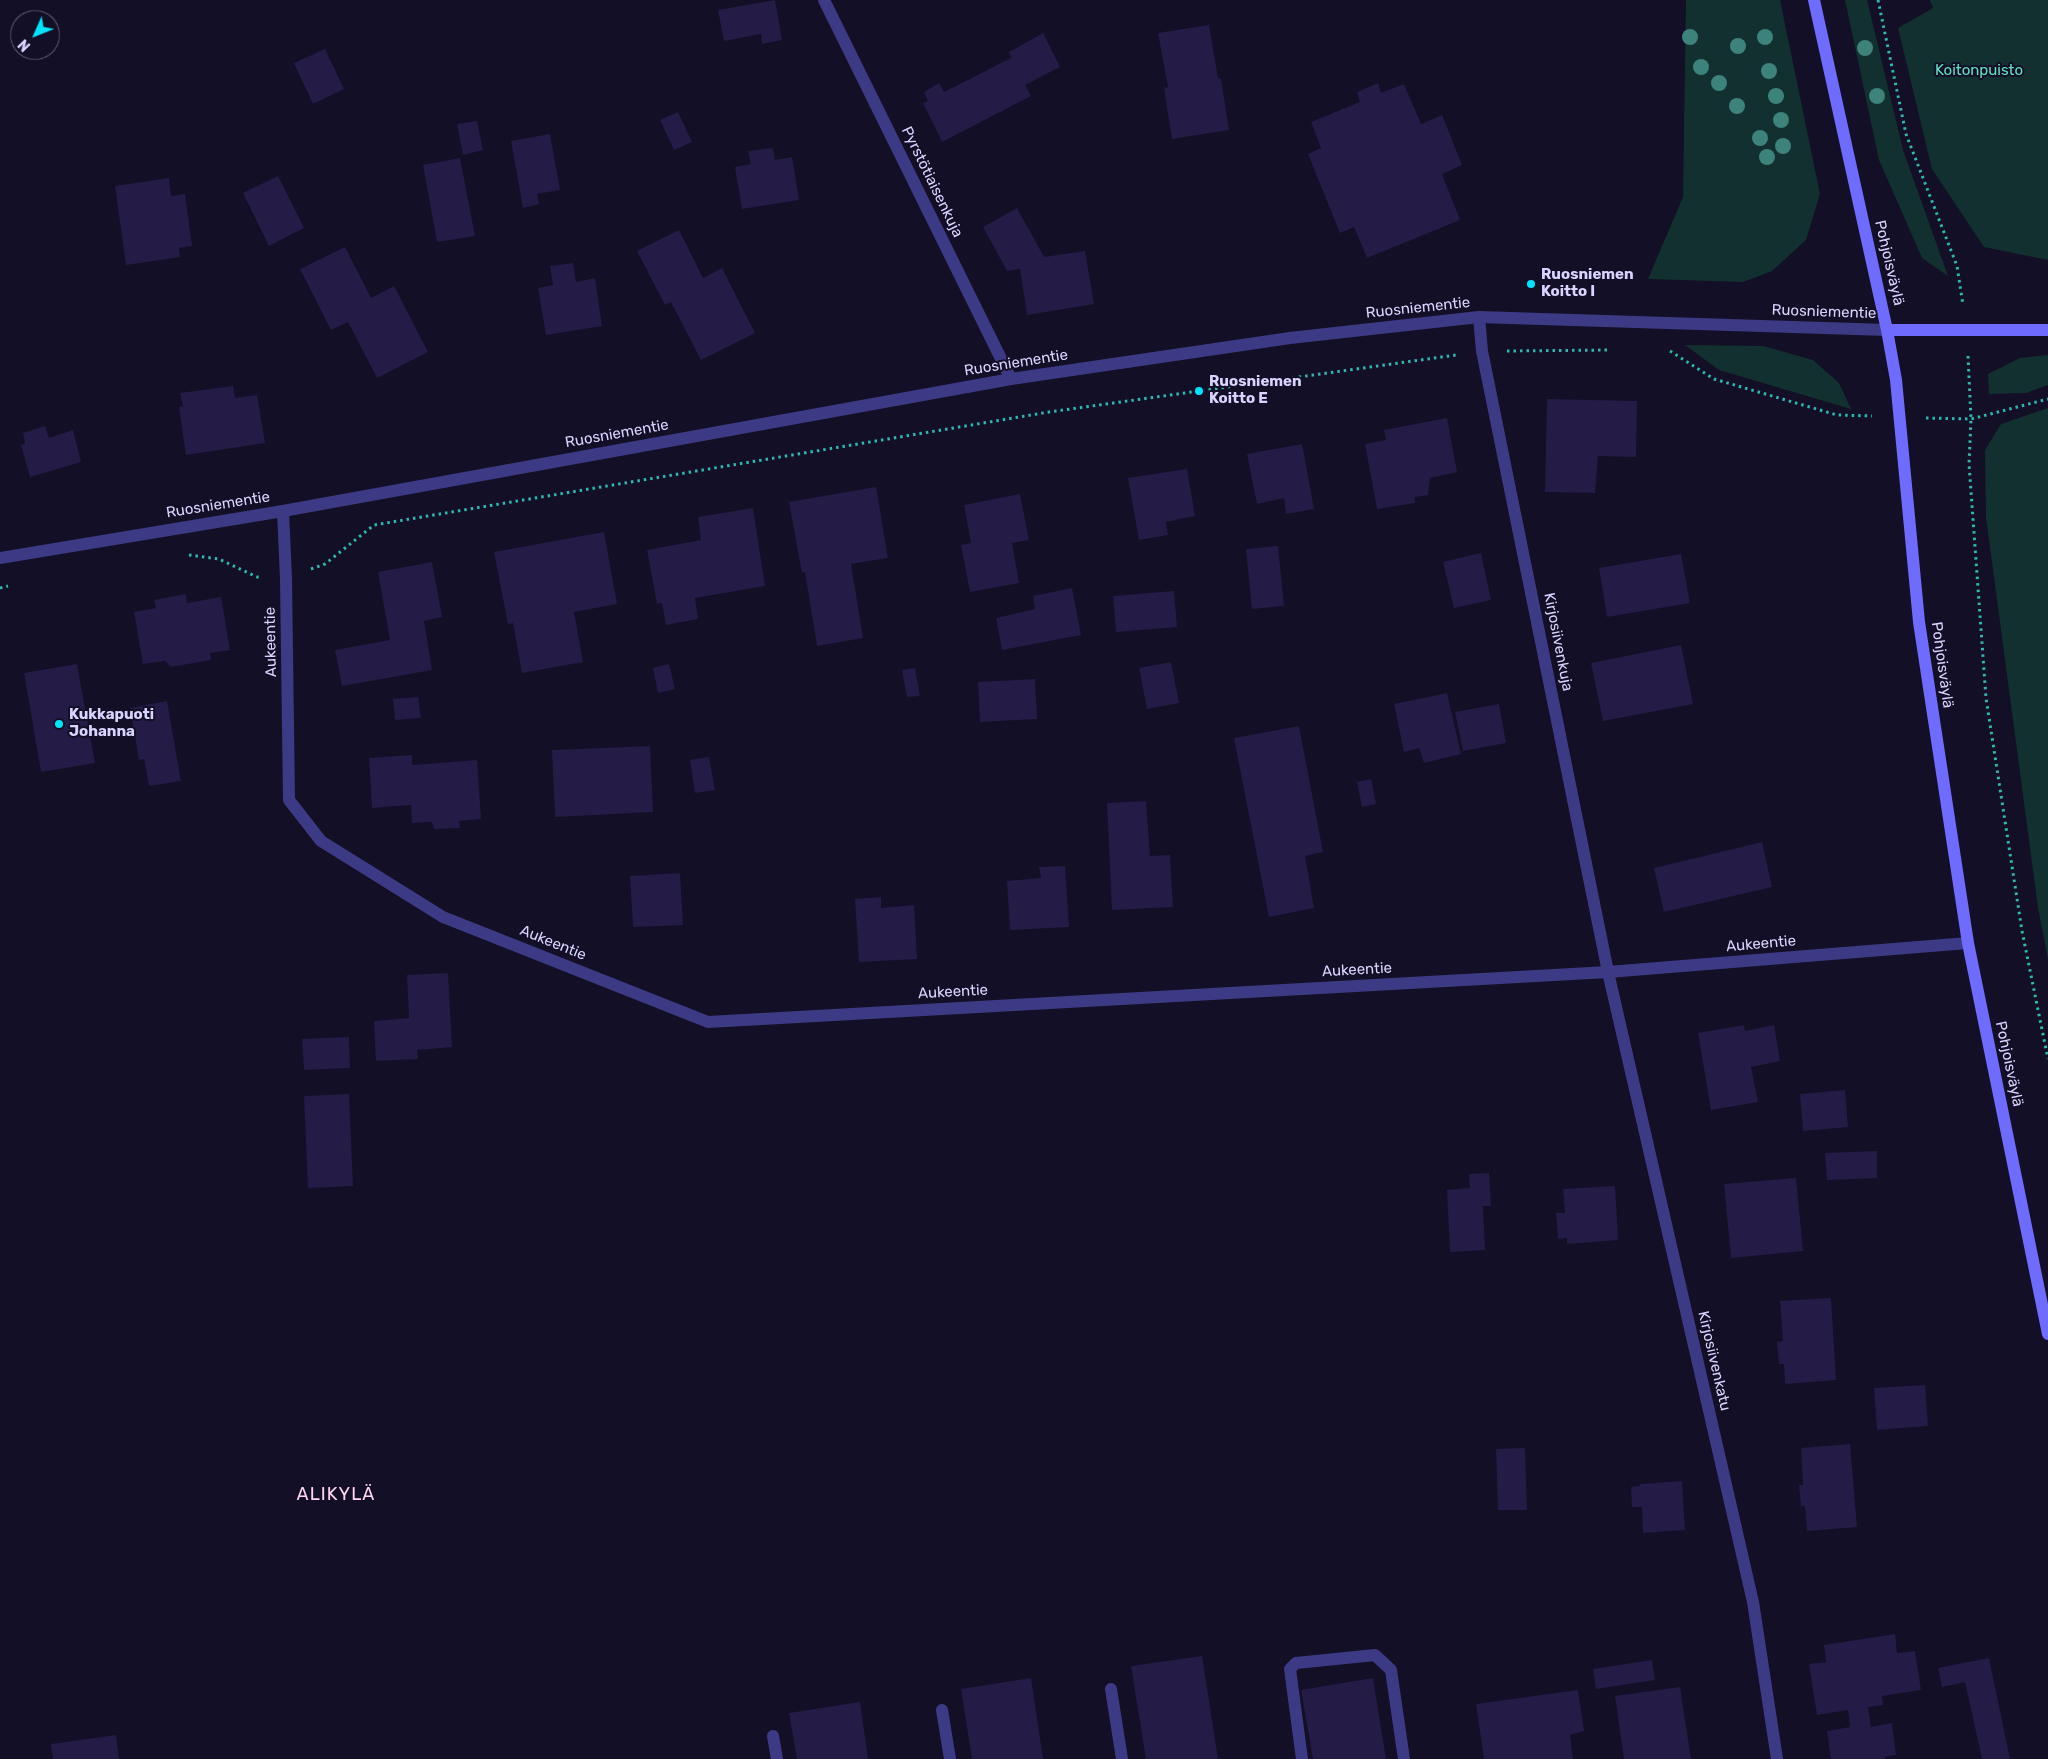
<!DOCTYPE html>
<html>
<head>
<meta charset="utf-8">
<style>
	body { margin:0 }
	#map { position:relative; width:2048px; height:1759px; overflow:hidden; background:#130f26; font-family:Rubik,sans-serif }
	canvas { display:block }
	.north { position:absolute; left:10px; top:10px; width:50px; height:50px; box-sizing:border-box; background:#130f26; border:1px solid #625e7d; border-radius:50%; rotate:226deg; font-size:14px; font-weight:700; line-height:20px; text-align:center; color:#d9d4ff }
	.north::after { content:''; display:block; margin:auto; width:18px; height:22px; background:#00e5ff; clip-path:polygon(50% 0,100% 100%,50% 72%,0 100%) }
</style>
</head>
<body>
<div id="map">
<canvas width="2048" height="1759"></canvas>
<div class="north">N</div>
</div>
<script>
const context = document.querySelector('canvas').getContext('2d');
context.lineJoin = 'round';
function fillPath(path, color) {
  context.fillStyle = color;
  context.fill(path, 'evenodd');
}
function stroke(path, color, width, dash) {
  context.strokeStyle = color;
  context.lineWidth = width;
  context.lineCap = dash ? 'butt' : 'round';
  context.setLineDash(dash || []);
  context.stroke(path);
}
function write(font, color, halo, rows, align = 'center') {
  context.font = font + ' Rubik,sans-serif';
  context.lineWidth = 4;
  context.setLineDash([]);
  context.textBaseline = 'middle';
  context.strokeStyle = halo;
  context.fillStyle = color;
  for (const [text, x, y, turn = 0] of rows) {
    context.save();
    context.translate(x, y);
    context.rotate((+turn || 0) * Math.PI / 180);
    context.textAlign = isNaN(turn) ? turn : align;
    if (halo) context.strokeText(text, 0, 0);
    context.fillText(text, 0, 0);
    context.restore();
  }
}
fillPath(new Path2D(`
	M1686,0H1780L1820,194L1806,240L1772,271L1743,282L1648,279L1683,197Z
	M1845,0H1867L1903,150L1948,276L1922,258L1879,160Z
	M1930,0H2048V260L1984,247L1932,169L1898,28L1933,8Z
	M1685,345L1763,346L1813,360L1839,383L1851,409L1719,370Z
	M2048,355V385L2026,393L1989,394L1988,374L2020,358Z
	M2048,408V959L2038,908L1986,517L1985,450L2001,424Z`), '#12302f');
fillPath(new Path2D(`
	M775,0L782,40L762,44L761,34L724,41L718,10Z
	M1209,25L1218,78L1221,79L1229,130L1172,139L1164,88L1168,87L1158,33Z
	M1043,33L1060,67L1025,85L1031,96L942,142L923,103L928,101L924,92L939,83L944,92L1011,58L1009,52Z
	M325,49L344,89L313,104L294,63Z
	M1378,83L1381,93L1404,84L1421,124L1442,115L1462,165L1442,174L1460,220L1367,258L1354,227L1340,233L1308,154L1321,148L1311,122L1360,102L1357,92Z
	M678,112L692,142L674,150L660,120Z
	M477,121L483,150L463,155L457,124Z
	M550,134L560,190L537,194L539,204L523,208L511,141Z
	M773,148L775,160L792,157L799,200L742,209L735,167L751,164L748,151Z
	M460,158L475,236L437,242L423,165Z
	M278,176L304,228L269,246L243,193Z
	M169,178L171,196L185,194L192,246L179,248L180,257L126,265L115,186Z
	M1017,208L1044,257L1085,251L1094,304L1027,315L1020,269L1007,271L983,227Z
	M679,230L703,278L722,268L755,333L701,360L671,302L665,305L637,251Z
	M345,247L371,298L394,286L428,352L377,378L348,322L331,330L300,269Z
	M573,263L576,282L595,278L602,326L546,335L538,288L553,285L550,266Z
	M233,386L235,398L257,395L265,443L186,455L179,407L183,406L180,393Z
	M1547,399L1637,401L1636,457L1598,456L1595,493L1545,492Z
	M1447,418L1457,472L1430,478L1428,495L1415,497V503L1377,509L1365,444L1386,440L1384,430Z
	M45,426L49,438L73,430L81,462L30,477L21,445L25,444L23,433Z
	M1302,444L1314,509L1286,514L1284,498L1257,504L1247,454Z
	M1187,469L1195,516L1166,522L1168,535L1139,540L1128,478Z
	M876,487L888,558L851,564L863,638L817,646L805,572L802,573L789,502Z
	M1020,494L1029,540L1012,543L1019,583L970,592L961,545L971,543L964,505Z
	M753,508L765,586L695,598L698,619L666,625L662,603L657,604L647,550L701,540L698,517Z
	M604,532L617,604L574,612L583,662L522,673L513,623L508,624L494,552Z
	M1278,546L1284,606L1252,609L1246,549Z
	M1481,553L1491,600L1454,608L1443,562Z
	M1681,554L1690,603L1607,617L1599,568Z
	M432,562L442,617L424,621L432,670L342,686L335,650L390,640L378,572Z
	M1072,588L1081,635L1002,650L996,618L1035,609L1033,596Z
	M1174,591L1177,627L1116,632L1113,596Z
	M186,594L187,603L221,597L230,650L210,653L211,660L171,667L165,661L143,664L134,612L156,608L154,600Z
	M1681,645L1693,704L1603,721L1591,663Z
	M1171,662L1179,703L1147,709L1139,668Z
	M77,664L95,763L41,772L24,673Z
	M669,664L675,689L658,693L653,668Z
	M915,668L920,696L907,697L902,670Z
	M1035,679L1037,719L980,722L978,682Z
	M1447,693L1461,754L1424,763L1419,748L1404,752L1394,704Z
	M418,697L421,718L395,720L393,699Z
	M167,701L181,781L149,786L144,759L139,760L130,708Z
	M1499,704L1506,743L1463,751L1455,712Z
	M1299,726L1323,852L1305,856L1314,908L1269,917L1234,738Z
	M650,746L653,812L555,817L552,750Z
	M412,755V765L477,760L481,819L459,821L460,828L434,829L432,822L412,823L411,805L372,808L369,758Z
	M709,757L715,790L695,793L690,760Z
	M1371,779L1376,804L1362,807L1357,782Z
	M1146,801L1150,856L1170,855L1173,907L1112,910L1107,803Z
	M1762,842L1772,887L1664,912L1654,868Z
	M1065,866L1069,927L1010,930L1007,881L1041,878L1039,867Z
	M680,873L683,925L633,927L630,876Z
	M881,897V908L914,905L917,959L859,962L855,899Z
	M448,973L452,1047L417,1050L418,1059L376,1061L374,1021L409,1018L407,975Z
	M1744,1025L1745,1031L1774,1025L1780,1061L1751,1067L1758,1102L1711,1110L1698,1033Z
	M349,1037L350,1068L304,1070L302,1039Z
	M1845,1090L1848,1127L1803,1131L1800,1094Z
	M349,1094L353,1186L308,1188L304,1096Z
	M1877,1151V1178L1827,1180L1825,1153Z
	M1489,1173L1491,1206H1483L1485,1250L1450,1252L1447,1190L1470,1188L1469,1174Z
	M1796,1178L1803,1251L1731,1258L1724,1184Z
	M1615,1186L1618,1240L1567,1244V1238L1558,1239L1556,1213H1565L1563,1189Z
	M1831,1298L1836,1380L1785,1384L1784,1364H1779L1777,1342L1783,1341L1780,1301Z
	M1925,1385L1928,1426L1877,1430L1874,1388Z
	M1850,1444L1857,1527L1807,1531L1805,1506H1801L1799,1485H1803L1801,1448Z
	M1525,1448L1527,1510H1498L1496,1449Z
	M1682,1481L1685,1530L1643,1533L1642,1507H1632L1631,1487L1640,1486V1484Z
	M1895,1634L1897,1653L1915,1651L1921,1690L1882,1696L1883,1705L1868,1707L1871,1727L1892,1723L1896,1755L1885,1757V1759H1831L1827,1731L1850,1727L1848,1710L1817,1715L1809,1664L1826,1662L1824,1645Z
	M1202,1656L1218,1759H1146L1131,1666Z
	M1989,1658L2010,1759H1982L1965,1682L1942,1687L1938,1668Z
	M1652,1660L1655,1680L1596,1689L1593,1669Z
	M1031,1678L1043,1759H972L961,1689Z
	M1373,1678L1386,1759H1313L1301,1690Z
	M1680,1687L1691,1759H1624L1615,1696Z
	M1578,1690L1584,1731L1570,1735L1573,1759H1484L1476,1704Z
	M860,1702L868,1759H797L789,1713Z
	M116,1735L119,1759H53L51,1744Z`), '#241b47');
stroke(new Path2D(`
	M1878,0L1906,134L1957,266L1963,305
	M1507,351L1611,350
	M1670,351L1714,379L1837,415L1872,416
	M1968,356L1971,419L1969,464L1986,698L2022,931L2048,1059
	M1926,418L1971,419L2048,399
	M189,555L219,559L257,577H261
	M311,569L325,564L374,525L1049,412L1456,355
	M0,588L8,586`), '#2fb8b0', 3, [2.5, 4]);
stroke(new Path2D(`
	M1111,1689L1122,1759
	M942,1710L950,1759
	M773,1736L777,1759
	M1302,1759L1290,1669L1296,1663L1375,1655L1391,1670L1404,1759`), '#3d3a85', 12);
stroke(new Path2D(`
	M824,0L1011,379
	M1479,317L1482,351L1608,972L1753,1602L1777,1759
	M283,511L286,579L289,800L321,841L443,917L708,1022L1608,972L1968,943`), '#3d3a85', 12);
stroke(new Path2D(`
	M0,558L283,511L1011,379L1290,338L1479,317L1887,330`), '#3d3a85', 12);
stroke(new Path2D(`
	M1814,0L1887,330L1896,380L1919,622L1968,943L2048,1334
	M1887,330H2048`), '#6f6bff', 12);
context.fillStyle = '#3d827b';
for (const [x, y] of [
	[1690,37],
	[1765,37],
	[1738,46],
	[1865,48],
	[1701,67],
	[1769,71],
	[1719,83],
	[1776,96],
	[1877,96],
	[1737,106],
	[1781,120],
	[1760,138],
	[1783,146],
	[1767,157]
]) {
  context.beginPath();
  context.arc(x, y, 8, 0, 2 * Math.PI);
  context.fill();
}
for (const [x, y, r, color] of [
	[1531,284,5,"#00e5ff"],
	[1199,391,5,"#00e5ff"],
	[59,724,5,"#00e5ff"]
]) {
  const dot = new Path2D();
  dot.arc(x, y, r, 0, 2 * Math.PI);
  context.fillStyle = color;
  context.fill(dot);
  stroke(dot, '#130f26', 2);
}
write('15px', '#5fe0c0', '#130f26', [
	["Koitonpuisto",1979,71]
]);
write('15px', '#d9d4ff', '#130f26', [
	["Pyrstötiaisenkuja",932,182,64],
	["Pohjoisväylä",1889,263,77],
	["Ruosniementie",1418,308,-6],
	["Ruosniementie",1824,312,2],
	["Ruosniementie",1016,363,-9],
	["Ruosniementie",617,434,-10],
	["Ruosniementie",218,505,-9],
	["Aukeentie",271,642,-91],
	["Kirjosiivenkuja",1558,642,79],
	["Pohjoisväylä",1942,665,82],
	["Aukeentie",553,943,22],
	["Aukeentie",1761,944,-5],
	["Aukeentie",1357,970,-3],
	["Aukeentie",953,992,-3],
	["Pohjoisväylä",2009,1064,78],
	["Kirjosiivenkatu",1714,1361,77]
]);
write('bold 15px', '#d9d4ff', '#130f26', [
	["Ruosniemen",1541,275],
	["Koitto I",1541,292],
	["Ruosniemen",1209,382],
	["Koitto E",1209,399],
	["Kukkapuoti",69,715],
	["Johanna",69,732]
], 'left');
context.letterSpacing = '1px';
write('18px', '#ffd6f0', '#130f26', [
	["ALIKYLÄ",336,1495]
]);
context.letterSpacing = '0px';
</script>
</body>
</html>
